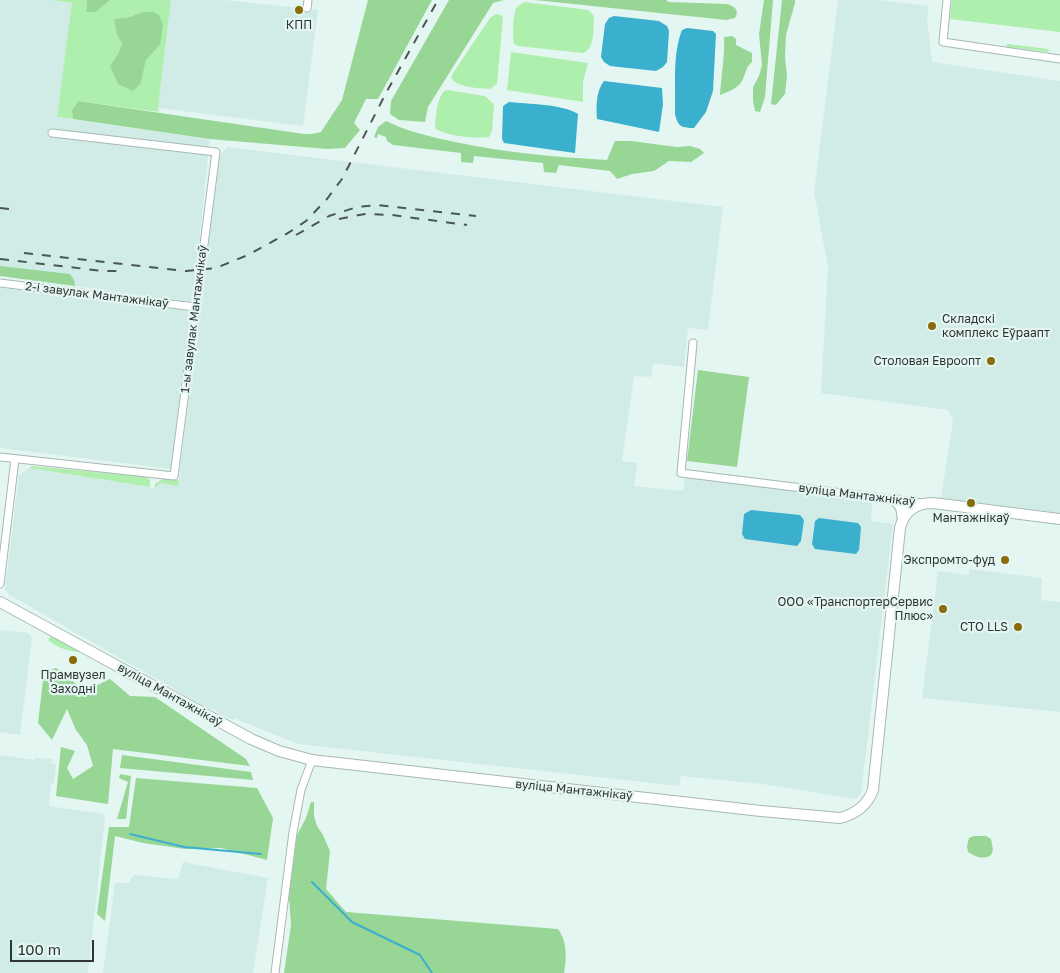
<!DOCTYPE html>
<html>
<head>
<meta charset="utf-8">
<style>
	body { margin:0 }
	#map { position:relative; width:1060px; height:973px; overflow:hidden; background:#e4f6f2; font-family:"Golos Text",sans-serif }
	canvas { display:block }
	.scale { position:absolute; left:10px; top:940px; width:84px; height:22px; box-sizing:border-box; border:2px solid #2f3534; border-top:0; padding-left:6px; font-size:15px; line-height:18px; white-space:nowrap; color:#2f3534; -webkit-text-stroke:4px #e4f6f2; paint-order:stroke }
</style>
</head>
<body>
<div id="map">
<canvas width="1060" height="973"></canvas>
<div class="scale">100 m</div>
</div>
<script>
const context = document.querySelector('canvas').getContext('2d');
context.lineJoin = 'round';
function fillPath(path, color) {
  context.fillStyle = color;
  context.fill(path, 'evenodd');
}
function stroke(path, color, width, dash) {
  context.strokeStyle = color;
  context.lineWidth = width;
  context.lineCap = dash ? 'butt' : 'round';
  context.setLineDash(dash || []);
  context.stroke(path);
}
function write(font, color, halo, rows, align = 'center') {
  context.font = font + ' "Golos Text",sans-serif';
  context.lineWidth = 4.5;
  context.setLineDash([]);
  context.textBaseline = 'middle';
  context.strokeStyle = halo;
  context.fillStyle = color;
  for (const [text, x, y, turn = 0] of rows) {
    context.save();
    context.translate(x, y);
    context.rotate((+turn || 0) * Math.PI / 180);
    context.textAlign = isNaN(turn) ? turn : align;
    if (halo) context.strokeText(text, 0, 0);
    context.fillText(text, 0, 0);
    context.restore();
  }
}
fillPath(new Path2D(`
	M0,0H53L73,3L57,117L210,139L193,302L0,276Z
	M171,0H225L318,10L303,126L158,108Z
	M838,0H879L929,6L927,18L932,62L1060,81V513L941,498L953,420L948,410L821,393L828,267L814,192Z
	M227,147L723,207L708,330L688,328L684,367L653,363L651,377L634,376L622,461L637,463L634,486L683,491L685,477L873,500L871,521L893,524L861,794L855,799L762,784L681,776L679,786L298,744L234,718L233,720L219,714V712L204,706L8,594L5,590L19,475L29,468L155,488L160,483L178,486L219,157Z
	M0,288L185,310L190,316L171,469L0,448Z
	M970,569L1042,578L1041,600L1060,602V712L922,698L938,571L968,575Z
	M0,630L28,633L32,638L20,735L0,732Z
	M0,755L34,760L35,758L52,759L51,763L56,764L54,783H51L49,806L103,814L105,817L88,973H0Z
	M183,862L268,878L253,973H103L115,883H130L131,878L134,875L178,879Z`), '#d1ece6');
fillPath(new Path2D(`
	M53,0H87L86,11L96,12L110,0H171L158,108L159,112L78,101L72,110L73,119L57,117L72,3ZM142,12L160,45L146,60L141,83L118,54L122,43L114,19L130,17Z
	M952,0H1060V32L950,19Z
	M524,2L588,10L594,16C593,27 596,48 583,53L518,46L514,44C512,37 513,12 517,7C519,5 522,4 524,2Z
	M496,14L501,15L503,17L497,84L490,89C478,88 458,88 451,78L453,73L490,18Z
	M1008,44L1048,49L1049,50L1048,52L1008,47L1006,45Z
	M511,52L588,63L583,82V102L507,90Z
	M448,90L485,96L494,104L492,131L489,137C476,139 445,136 435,128C436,115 436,101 444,91Z
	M32,466L145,477L150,480V487L29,468Z
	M164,478L179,480L178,486L160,483L155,488V484Z
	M51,635L82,652C70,652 57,648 48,640Z`), '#afefad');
fillPath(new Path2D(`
	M87,0H110L96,12H86Z
	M368,0H432L378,99H366L354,123L360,130L345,148L327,149L210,139L73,119L72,110L78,101L304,134H312L321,132L342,100Z
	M449,0H504L493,3L428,107L425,122L399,120L390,114L391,101Z
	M535,0H666L669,2L727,4C734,6 740,10 735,18L726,20Z
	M764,0H773L765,97L760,112L755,111L753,101V87L759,76L762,65L759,34Z
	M782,0H795V3L786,35L785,57L787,75L785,94L776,105L771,104Z
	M142,12H153L159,15L163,25L160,45L146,60L141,83L133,91L118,84L110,66L118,54L122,43L117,34L114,19L130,17Z
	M732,36L736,39V45L752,53V62C745,68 746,74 742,81C738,88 728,92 720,95C721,76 725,57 724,37Z
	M386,121C408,132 432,137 455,142C506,153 556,157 607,160L615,141H631L677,147L690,146L700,149L704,153L691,162L669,161L654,171L632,174L617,179L610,171L559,165L556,173L544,172L543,163L474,156L473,163L461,162V153L393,145L387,141L386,137L378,134L377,138L374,137L378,127Z
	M0,266L70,274L74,280L75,286L0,276Z
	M698,370L749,377L737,467L687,461Z
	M56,668L85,691L110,679L130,696L155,697L246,759L250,766L113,749L108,804L56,796L61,747L75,751L67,768L73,779L93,766L87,745L76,730L67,709L52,740L38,723L44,672Z
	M122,755L251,772L253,780L120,768Z
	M120,774L131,776L126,819H117L128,782L119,778Z
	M136,778L257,788L273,818L267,860L221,848L185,849L143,843L115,836L105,921L97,914L109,827H129Z
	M311,802H314V816L317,826L323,835L330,851L326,889L346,912L558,929C567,941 567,958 564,973H284L291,925L289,897L297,835L306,818Z
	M974,836H986L991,839L993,850L991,855C983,860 976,857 968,852L967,846L969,838Z`), '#97d695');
fillPath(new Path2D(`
	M614,16L659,21L667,26L669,31L667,62L663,67L656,71L610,66L604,62L601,57L605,24L609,18Z
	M687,28L713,31L716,34L713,91L706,112L694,128C682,128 678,127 675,114C676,88 672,55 682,30Z
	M604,81L662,88L663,104L659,132L597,119C596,107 596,91 604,81Z
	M509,102C527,104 563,104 578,114L575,153L504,143L502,139L503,106Z
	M751,510L800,515L804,520L801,541L797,546L745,539L742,534L744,514Z
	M819,518L858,523L861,527L859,550L856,554L815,549L812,544L815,521Z`), '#3ab0ce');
stroke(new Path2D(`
	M130,834L184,847L261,854
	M312,882L352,922L420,955L432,973`), '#3ab0ce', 2);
const street = new Path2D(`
	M947,0L943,42L1060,59
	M307,8L308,0
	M0,283L195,307
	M693,343L681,473L923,503
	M0,457L174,476L216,152L52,133
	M0,584L15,459
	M275,973L293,832L301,790L312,760`);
const secondary = new Path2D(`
	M895,500L901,507L903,520
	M0,602L251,739L279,751L312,760L761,811L840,818C856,814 867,806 873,790L900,528C904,511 917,503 933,503L1060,519`);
stroke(street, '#a7b8b4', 9);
stroke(secondary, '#a7b8b4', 12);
stroke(street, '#fff', 7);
stroke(secondary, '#fff', 10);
stroke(new Path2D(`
	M0,208L16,210
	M339,219L365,214L392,215L467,225
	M296,235L329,216L357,207L378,205L476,216
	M24,253L186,271L216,268L248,255L288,233L306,221L327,199L342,179L386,93L438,0
	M0,259L103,271H121`), '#4d5553', 2, [9, 9]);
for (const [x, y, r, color] of [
	[299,10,5,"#8a6b0a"],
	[932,326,5,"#8a6b0a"],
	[991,361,5,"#8a6b0a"],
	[971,503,5,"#8a6b0a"],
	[1005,560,5,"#8a6b0a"],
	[943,609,5,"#8a6b0a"],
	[1018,627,5,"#8a6b0a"],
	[73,660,5,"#8a6b0a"]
]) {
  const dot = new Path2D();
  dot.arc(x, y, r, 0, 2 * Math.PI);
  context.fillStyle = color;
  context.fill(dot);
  stroke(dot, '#e4f6f2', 2);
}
write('12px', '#2f3534', '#e4f6f2', [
	["КПП",299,25,"center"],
	["Складскі",942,319,"left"],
	["комплекс Еўраапт",942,333,"left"],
	["Столовая Евроопт",981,361],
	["Мантажнікаў",971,518,"center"],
	["Экспромто-фуд",995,560],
	["ООО «ТранспортерСервис",933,602],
	["Плюс»",933,616],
	["СТО LLS",1008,627],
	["Прамвузел",73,675,"center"],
	["Заходні",73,689,"center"]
], 'right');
write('12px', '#2f3534', '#e4f6f2', [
	["2-і завулак Мантажнікаў",97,295,7],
	["1-ы завулак Мантажнікаў",194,319,-83],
	["вуліца Мантажнікаў",857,495,7],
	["вуліца Мантажнікаў",170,695,29],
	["вуліца Мантажнікаў",574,790,6]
]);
</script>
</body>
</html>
